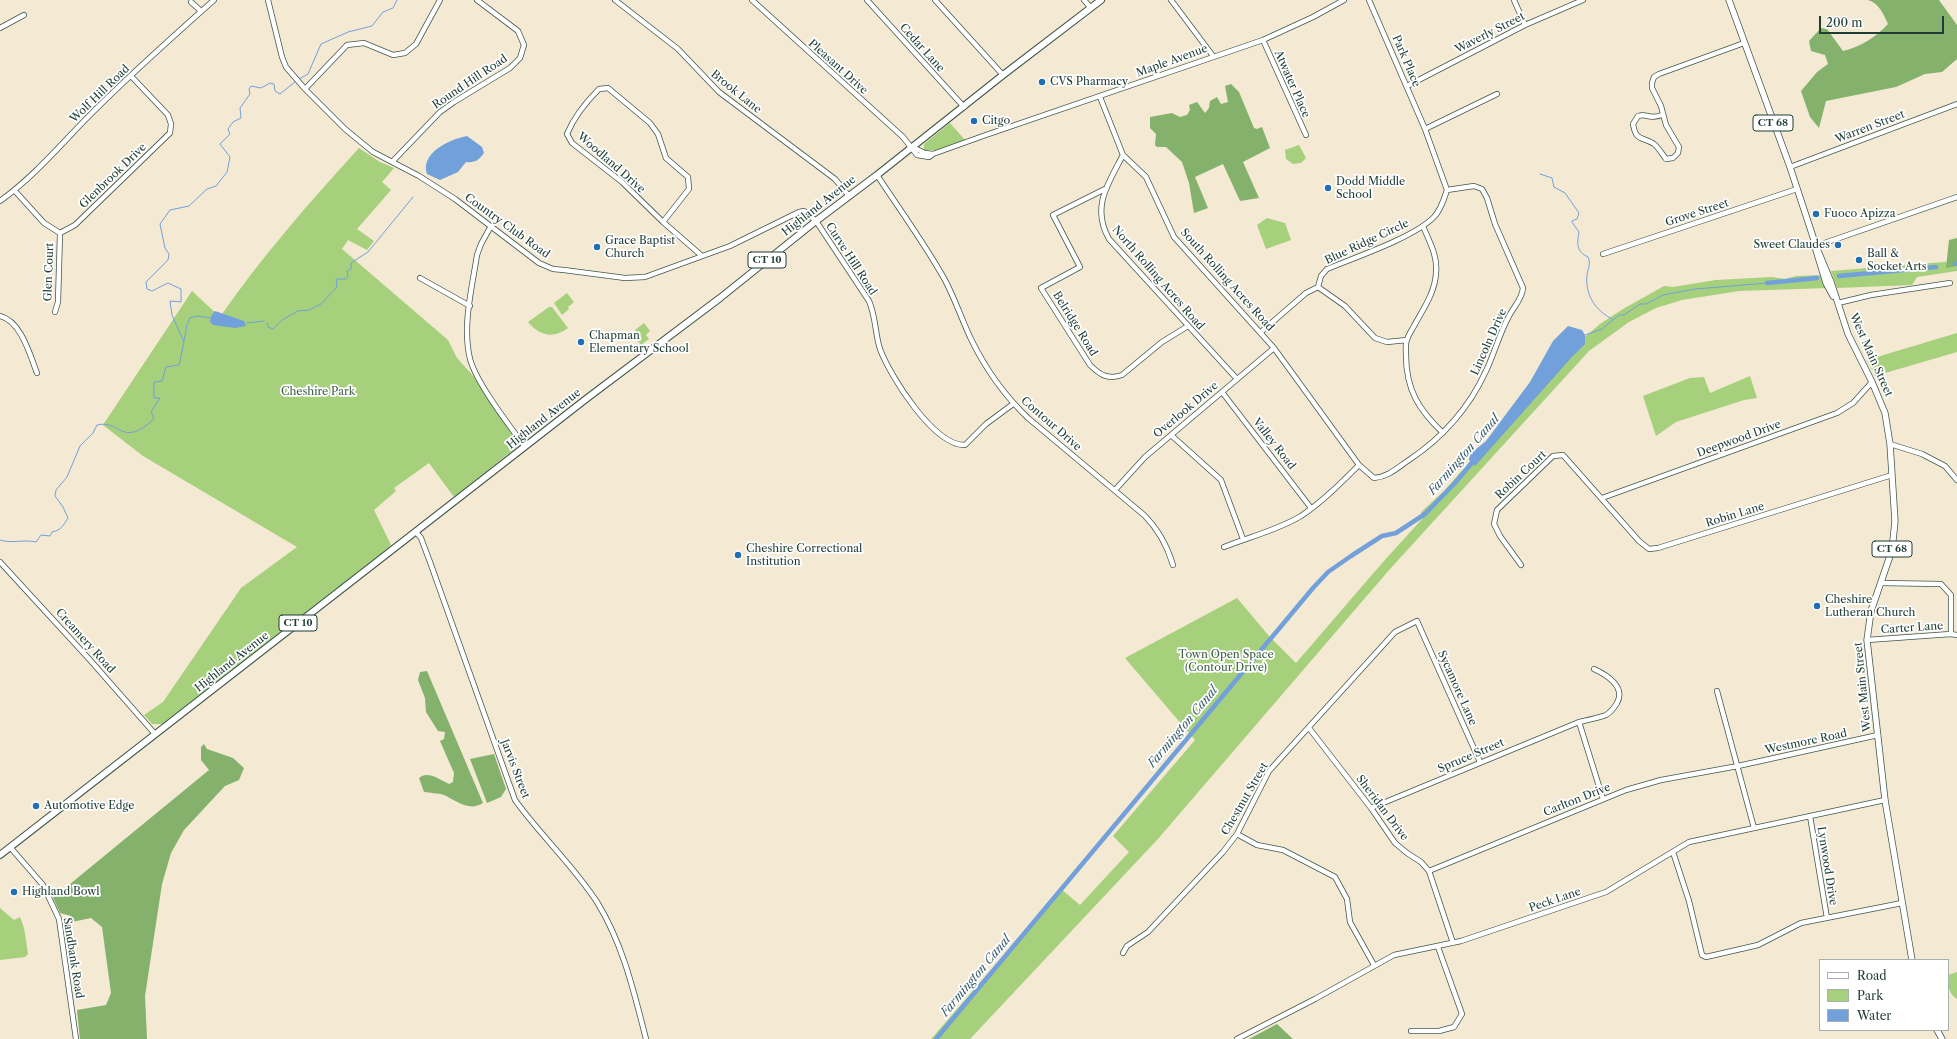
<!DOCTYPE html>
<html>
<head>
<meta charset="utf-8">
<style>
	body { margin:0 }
	#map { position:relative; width:1957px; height:1039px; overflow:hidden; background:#f4e9d3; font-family:"Libre Caslon Text",serif }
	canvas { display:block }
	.legend { position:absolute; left:1819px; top:959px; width:130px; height:72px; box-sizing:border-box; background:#fff; border:1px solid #a5b1ae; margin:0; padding:5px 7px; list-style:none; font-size:12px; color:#1f3d34 }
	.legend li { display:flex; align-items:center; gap:8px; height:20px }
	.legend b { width:20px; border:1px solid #a5b1ae }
	.scale { position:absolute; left:1819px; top:16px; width:125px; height:18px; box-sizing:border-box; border:2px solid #1f3d34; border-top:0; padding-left:5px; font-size:12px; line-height:14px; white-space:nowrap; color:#1f3d34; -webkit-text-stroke:3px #fff; paint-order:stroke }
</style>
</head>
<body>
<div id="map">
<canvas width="1957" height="1039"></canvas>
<ul class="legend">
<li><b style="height:5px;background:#fff"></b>Road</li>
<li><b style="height:11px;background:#a6d07c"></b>Park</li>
<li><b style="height:11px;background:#71a0da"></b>Water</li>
</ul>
<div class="scale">200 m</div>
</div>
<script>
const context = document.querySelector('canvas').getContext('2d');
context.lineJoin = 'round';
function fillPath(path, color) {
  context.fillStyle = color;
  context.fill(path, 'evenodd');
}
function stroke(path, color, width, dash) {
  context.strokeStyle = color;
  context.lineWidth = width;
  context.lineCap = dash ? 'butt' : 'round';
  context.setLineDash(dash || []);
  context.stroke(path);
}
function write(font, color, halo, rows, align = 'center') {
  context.font = font + ' "Libre Caslon Text",serif';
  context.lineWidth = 3.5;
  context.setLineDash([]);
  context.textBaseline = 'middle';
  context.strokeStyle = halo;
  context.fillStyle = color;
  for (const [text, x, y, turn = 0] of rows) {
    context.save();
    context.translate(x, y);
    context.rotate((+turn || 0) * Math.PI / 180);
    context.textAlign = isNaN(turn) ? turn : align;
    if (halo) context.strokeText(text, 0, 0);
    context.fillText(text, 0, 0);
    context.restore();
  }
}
fillPath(new Path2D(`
	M950,123L965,140L937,150H924V144Z
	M1299,145L1306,158L1301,163L1293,164L1286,159L1285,150Z
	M359,148L380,162L394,168L382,182L391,190L357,229L374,241L367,250L348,240L342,249L448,340L457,358L475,378L516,441L518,446L454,497L429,463L394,488L396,491L374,510L391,545L386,550L162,724H152L144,715L163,702L241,588L297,547L143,456L103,425L192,291L220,317C262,256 310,202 359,148Z
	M1267,218L1285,223L1291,240L1266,249L1257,225Z
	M1957,261V271L1917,277L1912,285L1837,288L1831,271Z
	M1822,275L1827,288L1739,291L1682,300L1656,308L1629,322L1589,351L1390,569L1157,840L970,1039H931L1061,889L1080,905L1129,852L1113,836L1195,740L1125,658L1237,598L1269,636L1296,663L1383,562L1423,518L1421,512L1444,491L1529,394L1579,342L1600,324L1623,309L1664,286L1673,287L1716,280L1772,277L1785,279L1796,276Z
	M567,293L574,302L568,307L569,309L562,315L554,303Z
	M549,307H552L568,328C553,339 540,336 528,322Z
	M644,323L650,331L646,335L649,339L641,345L638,341L641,337L635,330Z
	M1957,333V352L1875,376L1867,360Z
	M1750,376L1757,398L1744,400L1676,422L1656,436L1643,396L1690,378L1704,377L1710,393Z
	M0,908L14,920L20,917L24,928L28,954L25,957L0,960Z
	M1957,972V999C1948,993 1948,985 1948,975Z`), '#a6d07c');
fillPath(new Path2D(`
	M1868,0H1939L1957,25V59L1942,72L1925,74L1896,87L1826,101L1819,128L1810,117L1801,91L1817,72L1828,64L1825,55L1811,51L1809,41L1821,28L1827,29L1843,51C1860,47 1876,37 1888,24C1884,15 1879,3 1868,0Z
	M1231,84L1239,92L1254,128L1257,129L1262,127L1270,148L1243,162L1259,198L1240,201L1223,164L1195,177L1208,208L1194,213L1189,183L1182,162L1166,147H1157L1155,145L1156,134L1150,128V117L1172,113L1180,117L1187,115L1190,110L1189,105L1197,102L1205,113L1209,108L1210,101L1217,97L1221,104L1228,102L1225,86Z
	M1957,238V266L1946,268L1949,240Z
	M427,671L483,803C469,812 457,801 444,795C438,793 430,793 424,792L419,778C427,770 441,780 449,784L453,782L454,773L440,741L444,739L445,732L438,731L426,712L425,698L418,680L420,672Z
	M204,744L207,749L233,758L244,768L239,780L225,786L184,830L171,853L162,884L145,996L147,1039H80L77,1010L106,1005L111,993L102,927L91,918L72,922L71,916L60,913L53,898L209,770L201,760V747Z
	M494,754L506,789L501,797L487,803L470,759Z
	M1277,1024L1293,1039H1249Z`), '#84b26c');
fillPath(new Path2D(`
	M467,136L482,147L484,153C479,160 475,163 466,162L458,172L440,180L427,174C420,153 450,139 467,136Z
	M215,311L244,321L246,326L235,328L213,325L210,322L211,316Z
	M1568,326L1582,330L1585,335V344L1571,358L1475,466L1469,460L1470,454L1486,441L1530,382L1553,341Z`), '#71a0da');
stroke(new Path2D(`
	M299,79L308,74L321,44L348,32L372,26L383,12L393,8L397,0
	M1540,174L1552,178L1554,187L1565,193L1579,213L1577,219L1572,221V222L1579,232C1577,244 1576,251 1588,257C1591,264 1588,268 1587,275C1585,295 1595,310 1612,319
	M247,323L264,321
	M267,323L268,327L273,329L282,320L298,311L309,310L321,304L337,287L336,279H346L348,277L347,271L351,269V263L368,252L413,197
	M1585,335L1602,329L1619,315H1624L1640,304H1646L1663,295L1695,289L1767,283
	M184,341L187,325L190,318L197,316L210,318
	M0,540C12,544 23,539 36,542L41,535L50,536L52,532C61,530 63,526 68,518L63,507L55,496L56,490L67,477L80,446L93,433L97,425C120,419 121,449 154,419L151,412L160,398H154V382L162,381L166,367L179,365L184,342L172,315L170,301L181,302V289L168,283L152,291L147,289L146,282L168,260L169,254L165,248L160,224L170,210L189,206L207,189L216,186L227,172L230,157L220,144L230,134L228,129L233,122L241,118L240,108L250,94L249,89L251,86L261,88L270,83L274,84L275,91L280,94L296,81`), '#71a0da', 1);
stroke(new Path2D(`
	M1956,264H1957
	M1839,276L1936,267
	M1767,283L1817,278
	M936,1039L1313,588L1328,572L1351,556L1382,536L1396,533L1425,514L1455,483L1475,459`), '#71a0da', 4.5);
const minor = new Path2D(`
	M268,0L282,57L286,67L305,89L345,129L373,152L419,176L455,199L539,263L553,269L564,270L625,278L645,277L730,246L799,212L804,211L816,221L869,301C876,317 875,334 880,349C890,376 934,446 965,445L986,424L1013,404
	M615,0L678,49L719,92L835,179L849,196
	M752,0L903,137L917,155L929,157L933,154L983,136L1263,40L1313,17L1344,0
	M867,0L964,107
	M935,0L1003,75
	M1084,0L1091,8
	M1171,0L1213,56
	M1369,0L1425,129L1447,190
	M1514,0L1525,25
	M191,2L201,11
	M0,28L24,15
	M1263,40L1306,135
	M1407,86L1525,25L1583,0
	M608,88L650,123L658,134L666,158L688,177L689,189L663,222L622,182L572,143L567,134C574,117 586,102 599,89Z
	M305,89L347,45L364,43L393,55L405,53L416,44L440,0
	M1100,97L1123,155L1146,177L1174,237L1274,348L1359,465L1374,478C1388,477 1397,468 1409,460C1442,438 1469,408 1486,371C1494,354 1499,335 1508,318C1513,307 1522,300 1523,288L1495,224L1487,198L1482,189L1474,186L1447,190
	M1662,115C1648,120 1648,113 1638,116L1633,124C1636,142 1642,136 1654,144C1659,148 1662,154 1666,159L1673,158L1678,153L1679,147L1666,125L1661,106L1652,88V83L1654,77L1659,74L1744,43
	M1425,129L1497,94
	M912,147L925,153L933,154
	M1123,155C1108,184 1091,207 1109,239L1237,379
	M392,162L440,112L454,102L510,68L520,58L524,45L518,31L477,0
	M1790,167L1957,104
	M877,175C900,210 925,244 945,280C955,299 962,320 971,339C985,368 1004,395 1028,418L1144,515C1159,530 1167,545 1173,565
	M1105,189L1053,215L1080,267L1041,288L1090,365C1100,375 1108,380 1122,375L1162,342L1188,326
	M15,191L44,223L60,233
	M0,201C32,178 57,149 84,121C125,79 170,39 214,0
	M663,222L702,256
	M491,226L481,244L477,255C472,288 462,326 470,359C477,384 509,425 525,447
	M1423,226C1429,241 1438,256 1436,273C1435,293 1423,309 1414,326C1412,330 1408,335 1407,340C1405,344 1406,351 1406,355C1406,390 1419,410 1443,433
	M60,233L75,225L170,133L171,124L168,115L131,76
	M1816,246L1957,197
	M1603,254L1797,189
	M420,278L470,306
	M1318,287L1321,276L1327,269C1356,257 1413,238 1434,217C1441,210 1444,199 1447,190
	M1318,287L1345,306L1375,338L1387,342L1407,340
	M1838,303L1871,295L1950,283
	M55,312L58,302L60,233
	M0,316C21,321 30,355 37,373
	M1261,332L1306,293L1318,287
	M1222,392L1311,508
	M1171,435L1221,480L1243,539
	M1890,444L1922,454L1945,466L1957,480
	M1115,490L1145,457L1274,348
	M1602,498L1837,413L1853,403L1872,382
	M416,532L421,538L430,562L515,800C541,836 573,865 597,902C623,944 634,992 646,1039
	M1224,547C1249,537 1278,530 1301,516C1322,502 1341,483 1359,465
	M0,562L90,660L155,734
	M1521,565L1500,536L1494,524L1497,510L1553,456L1563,455L1639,541L1649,549L1658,548L1892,475
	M1881,583L1941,584L1951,595V634
	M1867,640L1951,634L1957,635
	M1717,691L1754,828
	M1579,722L1603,799
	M1309,728L1371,808L1395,843L1407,853L1421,862L1429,871L1453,943
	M1371,808L1579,722C1588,720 1598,718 1606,715C1611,712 1614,708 1617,703C1626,687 1607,675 1594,669
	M1810,816L1827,918
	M1237,834L1257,845L1283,850L1335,877L1347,899L1350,922L1374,965
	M10,847L43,885L59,919L76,1039
	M1673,852L1689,901L1702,955L1706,957L1758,945L1801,923L1902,903
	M1429,871L1626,790L1661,780L1738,766L1878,735
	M1123,953L1127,946L1148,932L1223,852L1237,834L1269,771L1395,632L1417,621L1480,762
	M1411,1031H1439L1454,1027L1462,1014L1438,947
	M1237,1039L1315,999L1394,955L1461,941L1606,892L1689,842L1885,800`);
const major = new Path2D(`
	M1729,0L1790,167L1816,246L1831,282L1848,334L1872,382L1885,413L1890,444L1895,521L1892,550L1871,611L1867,640L1885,800L1912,960
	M1816,250L1826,283L1833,296
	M1937,1030L1942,1039`);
const highway = new Path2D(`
	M0,855L586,399L720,298L816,221L877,175L1003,75L1101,0`);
stroke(minor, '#3f574c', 6);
stroke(major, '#3f574c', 7);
stroke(highway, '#3f574c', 8);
stroke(minor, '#fff', 4.5);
stroke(major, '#fff', 5.5);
stroke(highway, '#fff', 6);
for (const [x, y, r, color] of [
	[1042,82,4,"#1f6fb2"],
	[974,121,4,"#1f6fb2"],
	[1328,188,4,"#1f6fb2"],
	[1816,214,4,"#1f6fb2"],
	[1838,245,4,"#1f6fb2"],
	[597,247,4,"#1f6fb2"],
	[1859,260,4,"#1f6fb2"],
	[581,342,4,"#1f6fb2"],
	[738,555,4,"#1f6fb2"],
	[1817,606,4,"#1f6fb2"],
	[36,806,4,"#1f6fb2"],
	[14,892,4,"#1f6fb2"]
]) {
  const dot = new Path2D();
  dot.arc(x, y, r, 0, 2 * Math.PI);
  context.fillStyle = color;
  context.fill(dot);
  stroke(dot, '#fff', 1.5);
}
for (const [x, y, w] of [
	[1773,123,40],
	[767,260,38],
	[1892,549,40],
	[298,623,38]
]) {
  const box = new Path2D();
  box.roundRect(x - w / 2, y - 8, w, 16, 3);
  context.fillStyle = '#fff';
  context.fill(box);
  stroke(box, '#1f3d34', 1);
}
write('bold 10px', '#1f3d34', null, [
	["CT 68",1773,123],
	["CT 10",767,260],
	["CT 68",1892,549],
	["CT 10",298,623]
]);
write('11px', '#1f3d34', '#fff', [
	["Waverly Street",1490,33,-27],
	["Cedar Lane",922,48,48],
	["Maple Avenue",1172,61,-20],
	["Park Place",1406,61,67],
	["Pleasant Drive",838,67,42],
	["Round Hill Road",470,82,-34],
	["Atwater Place",1292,84,66],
	["Brook Lane",736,92,39],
	["Wolf Hill Road",100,94,-44],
	["Warren Street",1870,127,-21],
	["Woodland Drive",611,163,41],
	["Glenbrook Drive",113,176,-44],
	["Highland Avenue",819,206,-38],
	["Grove Street",1697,213,-18],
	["Country Club Road",507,226,36],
	["Blue Ridge Circle",1367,242,-25],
	["Curve Hill Road",851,259,57],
	["Glen Court",49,272,-88],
	["North Rolling Acres Road",1158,278,49],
	["South Rolling Acres Road",1227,280,48],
	["Belridge Road",1075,324,58],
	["Lincoln Drive",1489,342,-66],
	["West Main Street",1871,355,66],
	["Overlook Drive",1186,410,-40],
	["Highland Avenue",544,419,-38],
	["Contour Drive",1051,424,41],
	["Deepwood Drive",1739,439,-20],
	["Valley Road",1274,444,52],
	["Robin Court",1521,475,-43],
	["Robin Lane",1735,515,-17],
	["Carter Lane",1912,628,-4],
	["Creamery Road",85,641,48],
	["Highland Avenue",232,662,-38],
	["West Main Street",1863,687,-96],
	["Sycamore Lane",1457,688,66],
	["Westmore Road",1806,742,-12],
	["Spruce Street",1471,756,-23],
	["Jarvis Street",515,769,69],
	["Chestnut Street",1245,799,-60],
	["Carlton Drive",1577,800,-22],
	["Sheridan Drive",1382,808,53],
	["Lynwood Drive",1827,866,81],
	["Peck Lane",1555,900,-19],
	["Sandbank Road",73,958,81]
]);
write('11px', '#1f3d34', '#fff', [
	["CVS Pharmacy",1050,82],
	["Citgo",982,121],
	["Dodd Middle",1336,182],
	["School",1336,195],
	["Fuoco Apizza",1824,214],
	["Grace Baptist",605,241],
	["Church",605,254],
	["Sweet Claudes",1830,245,"right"],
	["Ball &",1867,254],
	["Socket Arts",1867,267],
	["Chapman",589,336],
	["Elementary School",589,349],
	["Cheshire Correctional",746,549],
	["Institution",746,562],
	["Cheshire",1825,600],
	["Lutheran Church",1825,613],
	["Automotive Edge",44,806],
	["Highland Bowl",22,892]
], 'left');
write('11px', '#416246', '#fff', [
	["Cheshire Park",318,392],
	["Town Open Space",1226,655],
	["(Contour Drive)",1226,668]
]);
write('italic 12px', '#3c606e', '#fff', [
	["Farmington Canal",1464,455,-49],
	["Farmington Canal",1183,727,-50],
	["Farmington Canal",976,976,-50]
]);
</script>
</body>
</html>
